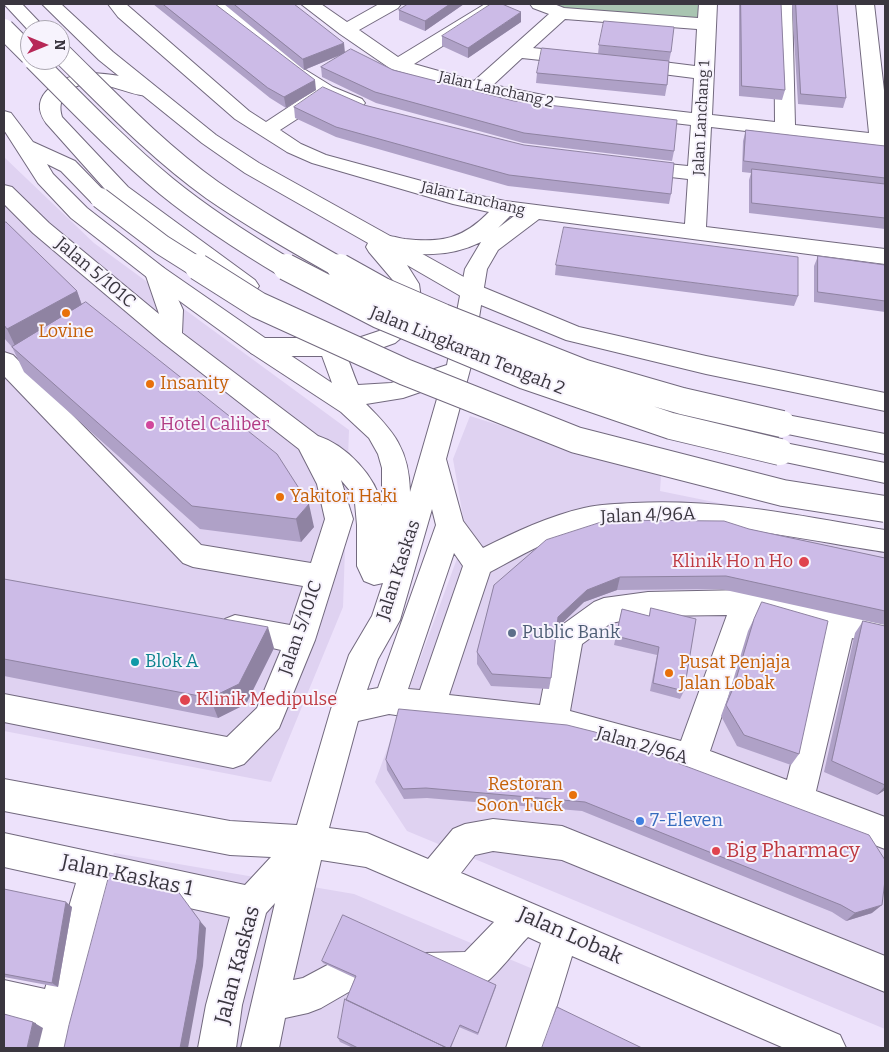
<!DOCTYPE html>
<html>
<head>
<meta charset="utf-8">
<style>
	body { margin:0 }
	#map { position:relative; width:889px; height:1052px; overflow:hidden; background:#ede2fb; font-family:Bitter,serif }
	canvas { display:block }
	.frame { position:absolute; inset:0; border:5px solid #3a363f; pointer-events:none }
	.north { position:absolute; left:20px; top:20px; width:50px; height:50px; box-sizing:border-box; background:#f7f3fd; border:1px solid #aba7b1; border-radius:50%; rotate:90deg; font-size:14px; font-weight:700; line-height:20px; text-align:center; color:#3a363f }
	.north::after { content:''; display:block; margin:auto; width:18px; height:22px; background:#b72857; clip-path:polygon(50% 0,100% 100%,50% 72%,0 100%) }
</style>
</head>
<body>
<div id="map">
<canvas width="889" height="1052"></canvas>
<div class="frame"></div>
<div class="north">N</div>
</div>
<script>
const context = document.querySelector('canvas').getContext('2d');
context.lineJoin = 'round';
function fillPath(path, color) {
  context.fillStyle = color;
  context.fill(path, 'evenodd');
}
function stroke(path, color, width, dash) {
  context.strokeStyle = color;
  context.lineWidth = width;
  context.lineCap = dash ? 'butt' : 'round';
  context.setLineDash(dash || []);
  context.stroke(path);
}
function write(font, color, halo, rows, align = 'center') {
  context.font = font + ' Bitter,serif';
  context.lineWidth = 4;
  context.setLineDash([]);
  context.textBaseline = 'middle';
  context.strokeStyle = halo;
  context.fillStyle = color;
  for (const [text, x, y, turn = 0] of rows) {
    context.save();
    context.translate(x, y);
    context.rotate((+turn || 0) * Math.PI / 180);
    context.textAlign = isNaN(turn) ? turn : align;
    if (halo) context.strokeText(text, 0, 0);
    context.fillText(text, 0, 0);
    context.restore();
  }
}
fillPath(new Path2D(`
	M4,157L94,243L349,430L343,607L271,782L4,731Z
	M470,416L661,476L660,491L885,537V1029L407,831L375,782L466,534L453,459Z
	M114,853L354,894L533,969L506,1048H4V1003L64,1016Z`), '#dfd2f1');
fillPath(new Path2D(`
	M539,4H708L707,24L561,13Z`), '#a9c5b1');
const minor = new Path2D(`
	M108,4H126L249,111L266,122L313,91L290,77L208,4H227L304,69L333,87L362,99L365,103L362,107L355,109L328,99L280,130L301,144L326,155L462,192L505,201L685,224L688,179L636,173L629,172L626,167L629,162L636,161L688,166L691,125L553,109L478,94L391,69L340,34L301,4H321L347,22L379,4H401L398,8L359,30L398,57L485,4H506L503,8L414,64L474,81L549,14L533,8L530,4H554L564,8L698,18L699,4H717L712,115L775,122L774,4H792L795,125L869,133L856,4H874L885,99V147L711,127L706,227L885,249V264L539,219L498,250L487,269L471,366L446,459L463,521L483,548C515,532 549,516 584,508C600,504 617,504 633,503C718,498 802,516 885,530V552C801,539 718,520 632,525C616,526 599,526 583,530C550,538 520,556 490,572L449,695L540,705L553,637L558,628L594,602L604,598L648,592L746,590L885,620V646L852,638L816,791L885,817V849L691,774L553,735L490,729L389,714L358,721L329,828L367,833L428,859L453,829L465,824L493,819L562,826L885,956V992L562,860L493,851L475,855L461,873L840,1035L846,1048H784L572,956L544,1048H506L541,943L528,937C517,948 497,975 485,983C470,993 429,990 413,984L408,971L413,958L426,953L465,952L494,922L366,867L321,860L293,980L303,978L363,946L380,948L393,953L398,966L393,979L380,984L366,982L321,1008L308,1013L285,1018L279,1048H241L275,903L266,913L242,1005L236,1048H198L206,1005L230,917L108,890L66,1048H28L36,1023L4,1016V980L45,989L76,883L4,867V833L245,885L271,857L230,855L4,811V779L230,821L297,825L331,709L349,655L372,616L383,583L374,585L364,581L357,566V525L355,503L351,492L341,480L353,519L315,640L279,728L244,764L233,768L4,722V694L227,737L257,708L281,650L225,637L220,628L225,619L235,615L290,625L303,586L193,567L183,563L4,376V352L13,355L201,545L311,563L325,519L317,484L299,449L162,342L33,233L4,204V185L12,187L49,223L159,314L145,273L148,268L156,265L164,268L183,310L182,333L318,436C346,445 376,476 382,506V468L378,454L369,438L341,412L251,353L248,347L251,341L260,338L269,341L332,383L321,353L300,337L296,331L300,325C311,322 316,325 325,331C347,347 348,361 358,385L391,383L447,365L465,269L481,242C448,258 417,256 382,249L374,247L371,242L374,237C385,234 394,237 405,239C441,243 463,239 489,212L453,204L312,163L287,152L235,119L118,17ZM565,19L697,29L695,66L631,58L624,60L622,64L624,68L631,70L694,78L692,113L553,97L493,85L522,58L578,64L585,62L587,58L585,54L533,48ZM510,216H514L498,228ZM441,385L410,492C409,449 394,432 366,404L403,398ZM432,509L436,525L378,688L367,690L378,659L400,620ZM454,553L463,566L420,690L408,689ZM727,615L681,741L570,711L582,644L611,623L648,616ZM755,617L824,632L787,780L710,751Z
	M87,73C103,73 150,78 159,91L156,95C130,101 93,68 68,92C60,100 59,107 62,117L128,187L255,280L259,286L255,292L247,294L239,292L112,197L46,123C25,93 64,76 87,73Z`);
const highway = new Path2D(`
	M4,4H22L47,30H30V32Z
	M42,4H61L113,52L216,135L259,163L480,286L579,327L706,356L885,393V411L706,374L566,340L464,298L407,265L419,284L422,306L413,328L395,343L359,356H260L251,353L148,278L71,218L38,183L4,130V111L11,113L33,142L75,161L111,198L108,203L100,205L92,203L61,171L47,164L53,174L87,208L164,268L265,338H358L379,331L394,318L398,306L397,285L369,252L366,247L368,243L245,173L202,143L99,60Z
	M782,414L885,434V454L773,431L769,424L773,417Z
	M780,442L885,463V483L771,459L767,452L771,445Z`);
stroke(minor, '#72697e', 2);
stroke(highway, '#72697e', 2);
fillPath(minor, '#fff');
fillPath(highway, '#fff');
const highwayBridgeFar1 = new Path2D(`
	M4,29L30,55
	M60,52C109,100 156,150 212,190C254,219 298,244 342,269
	M34,60C77,103 119,147 166,186C204,217 246,244 288,269
	M100,198L162,245L200,269`);
const highwayBridge = new Path2D(`
	M198,267L258,305L405,372L576,440L783,493L885,509
	M286,267L379,315L525,376L671,426L780,452
	M340,267L383,291L443,317L585,373L682,401L782,424`);
stroke(highwayBridgeFar1, '#72697e', 22, []);
stroke(highwayBridge, '#72697e', 28, []);
stroke(highwayBridgeFar1, '#fff', 20);
stroke(highwayBridge, '#fff', 26);
fillPath(new Path2D(`
	M153,4H215L316,90L286,108L270,98Z
	M224,4H294L345,52L393,70L674,151L672,161L523,143L376,103L322,77L321,67L343,54L304,70Z
	M408,4H464L425,31L399,20V10Z
	M739,4H781L785,90L782,100L739,96Z
	M792,4H837L846,98L843,108L798,104Z
	M521,22L468,58L442,46V36Z
	M599,45L671,52L669,62L667,85L665,96L536,83L537,73L598,54Z
	M364,105L671,194L669,204L508,186L336,137L295,118L294,107Z
	M746,130L885,146V229L749,213V180L751,173L742,172L743,141Z
	M4,224L77,291L82,305L314,527L301,542L200,529L24,372L12,347L4,338Z
	M818,256L885,265V312L814,302V266Z
	M556,265L798,296L794,306L555,275Z
	M749,529L885,558V625L721,589L617,590L584,602L557,628L551,678L549,689L491,686L477,664V652L494,585Z
	M4,579L274,648L246,704L218,718L4,676Z
	M762,602L799,754L791,765L737,746L721,716L728,697L748,631Z
	M651,608L684,691L680,699L650,691L657,655L614,645L622,609L649,616Z
	M863,621L885,626V790L877,795L824,772L855,633Z
	M399,709L872,913L846,921L832,912L582,811L427,798L404,799L387,770L386,760Z
	M4,889L72,907L58,987L4,977Z
	M322,961L496,987L478,1035L459,1027L451,1048H353L340,1042L338,1038L346,1000L355,978L323,963Z`), '#afa1c7');
fillPath(new Path2D(`
	M450,4H464L425,31V21Z
	M521,12V22L468,58V48Z
	M344,43L345,53L304,70L303,59Z
	M315,80L316,90L286,108L284,97Z
	M77,291L86,317L18,352L7,329Z
	M309,504L314,527L301,542L296,519Z
	M620,577L617,590L584,602L556,629L558,617L587,590Z
	M268,627L274,648L246,704L218,718L210,698Z
	M885,786V790L877,795Z
	M66,902L72,907L58,987L52,983Z
	M882,905L872,913L846,921L855,913Z
	M200,921L206,928L203,966L188,1048H180Z
	M33,1022L43,1028L38,1048H27Z`), '#8f83a2');
const building = new Path2D(`
	M163,4H215L315,80L284,97L268,88Z
	M234,4H294L344,43L303,59Z
	M408,4H450L425,21L399,10Z
	M491,4H502L521,12L468,48L442,36Z
	M741,4H781L785,90L742,86Z
	M796,4H837L846,98L801,94Z
	M604,21L674,27L671,52L599,45Z
	M542,48L669,61L667,85L537,73Z
	M351,49L393,70L514,101L677,120L674,151L524,133L375,92L321,67Z
	M323,87L364,105L524,145L674,163L671,194L509,175L336,127L294,107Z
	M746,130L885,146V178L744,161Z
	M752,169L885,184V218L752,203Z
	M6,222L77,291L7,329L4,325V224Z
	M564,227L798,257V296L556,265Z
	M818,256L885,265V301L818,292Z
	M86,302L277,454L309,504L296,519L192,506L12,347Z
	M608,520L724,521L749,529L885,558V611L726,576L620,577L587,590L558,617L551,678L492,674L477,652L494,585L546,540Z
	M4,579L268,627L239,684L210,698L4,659Z
	M762,602L828,621L799,754L744,735L726,705L734,686L754,619Z
	M651,608L696,619L684,691L653,683L659,647L616,636L622,609L649,616Z
	M863,621L885,626V785L832,761Z
	M399,709L567,725L595,732L869,835L885,860V880L882,905L855,913L841,905L585,802L426,788L403,789L386,760Z
	M110,873L177,890L200,921L197,959L180,1048H64L69,1025Z
	M4,889L66,902L52,983L4,974Z
	M343,915L496,985L478,1033L460,1025L450,1048H447L346,1000L356,976L322,961Z
	M345,999L447,1048H358L338,1038Z
	M557,1007L642,1048H542Z
	M4,1014L33,1022L27,1048H4Z`);
fillPath(building, '#ccbbe7');
stroke(building, '#8f83a2', 1);
for (const [x, y, r, color] of [
	[66,313,5,"#e8710a"],
	[150,384,5,"#e8710a"],
	[150,425,5,"#d1479c"],
	[280,497,5,"#e8710a"],
	[804,562,6,"#e0444e"],
	[512,633,5,"#5c6f8a"],
	[135,662,5,"#0f9aa8"],
	[669,673,5,"#e8710a"],
	[185,700,6,"#e0444e"],
	[573,795,5,"#e8710a"],
	[640,821,5,"#3f7fe0"],
	[716,851,5,"#e0444e"]
]) {
  const dot = new Path2D();
  dot.arc(x, y, r, 0, 2 * Math.PI);
  context.fillStyle = color;
  context.fill(dot);
  stroke(dot, '#f7f3fd', 2);
}
write('15px', '#3a363f', '#f7f3fd', [
	["Jalan Lanchang 2",496,90,13],
	["Jalan Lanchang 1",702,118,-87],
	["Jalan Lanchang",473,199,13]
]);
write('18px', '#3a363f', '#f7f3fd', [
	["Jalan 5/101C",95,273,40],
	["Jalan Lingkaran Tengah 2",467,351,22],
	["Jalan 4/96A",648,516,-2],
	["Jalan Kaskas",399,570,-72],
	["Jalan 5/101C",301,628,-71],
	["Jalan 2/96A",642,746,16]
]);
write('18px', '#c56008', '#f7f3fd', [
	["Lovine",66,332,"center"],
	["Insanity",160,384],
	["Yakitori Haki",290,497],
	["Pusat Penjaja",679,663],
	["Jalan Lobak",679,684],
	["Restoran",563,785,"right"],
	["Soon Tuck",563,806,"right"]
], 'left');
write('18px', '#b23c85', '#f7f3fd', [
	["Hotel Caliber",160,425]
], 'left');
write('18px', '#be3a42', '#f7f3fd', [
	["Klinik Ho n Ho",793,562],
	["Klinik Medipulse",196,700,"left"]
], 'right');
write('18px', '#4e5e75', '#f7f3fd', [
	["Public Bank",522,633]
], 'left');
write('18px', '#0d838f', '#f7f3fd', [
	["Blok A",145,662]
], 'left');
write('18px', '#366cbe', '#f7f3fd', [
	["7-Eleven",650,821]
], 'left');
write('21px', '#be3a42', '#f7f3fd', [
	["Big Pharmacy",726,851]
], 'left');
write('21px', '#3a363f', '#f7f3fd', [
	["Jalan Kaskas 1",127,876,12],
	["Jalan Lobak",570,936,24],
	["Jalan Kaskas",238,965,-75]
]);
</script>
</body>
</html>
